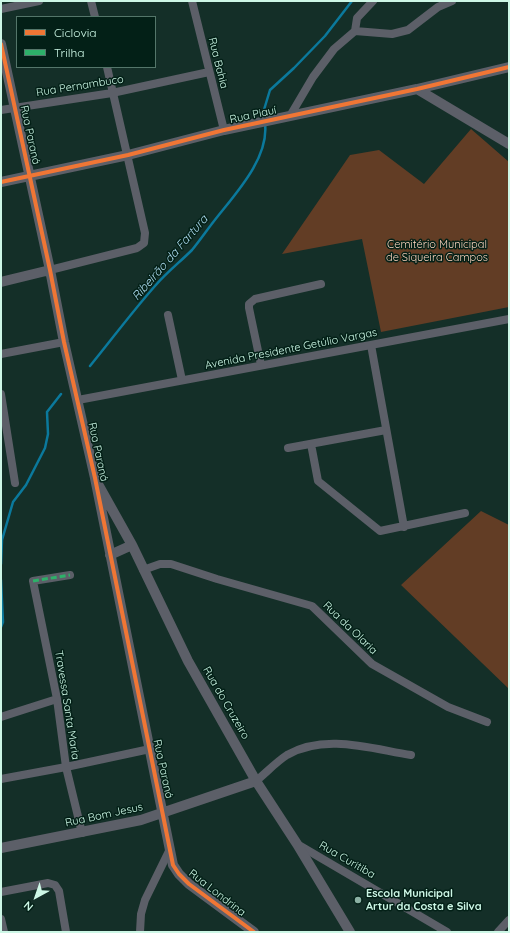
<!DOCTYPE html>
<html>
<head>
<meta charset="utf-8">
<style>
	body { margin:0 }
	#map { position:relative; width:510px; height:933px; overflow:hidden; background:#142f28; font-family:Quicksand,sans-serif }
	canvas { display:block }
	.frame { position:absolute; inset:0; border:2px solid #cdf7e6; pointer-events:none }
	.legend { position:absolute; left:16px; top:16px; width:140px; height:52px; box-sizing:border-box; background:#032017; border:1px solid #54766a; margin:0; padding:5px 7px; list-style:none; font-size:12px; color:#cdf7e6 }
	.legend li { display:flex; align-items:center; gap:8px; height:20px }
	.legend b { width:20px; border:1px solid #54766a }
	.north { position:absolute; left:16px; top:877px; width:40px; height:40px; -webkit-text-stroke:3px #032017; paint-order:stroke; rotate:220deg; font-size:11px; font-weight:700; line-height:16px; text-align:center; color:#cdf7e6 }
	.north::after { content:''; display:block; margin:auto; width:14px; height:18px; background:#cdf7e6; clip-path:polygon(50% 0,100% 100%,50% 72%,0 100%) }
</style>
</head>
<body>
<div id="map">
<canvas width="510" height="933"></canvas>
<div class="frame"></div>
<ul class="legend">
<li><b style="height:5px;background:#f07635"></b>Ciclovia</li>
<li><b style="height:5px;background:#2db169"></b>Trilha</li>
</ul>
<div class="north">N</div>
</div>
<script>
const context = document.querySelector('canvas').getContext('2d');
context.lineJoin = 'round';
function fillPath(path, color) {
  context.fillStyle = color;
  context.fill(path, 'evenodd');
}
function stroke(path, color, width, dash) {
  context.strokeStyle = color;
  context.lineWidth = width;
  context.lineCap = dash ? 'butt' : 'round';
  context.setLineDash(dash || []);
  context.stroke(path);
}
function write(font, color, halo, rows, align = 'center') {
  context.font = font + ' Quicksand,sans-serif';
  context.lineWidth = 3;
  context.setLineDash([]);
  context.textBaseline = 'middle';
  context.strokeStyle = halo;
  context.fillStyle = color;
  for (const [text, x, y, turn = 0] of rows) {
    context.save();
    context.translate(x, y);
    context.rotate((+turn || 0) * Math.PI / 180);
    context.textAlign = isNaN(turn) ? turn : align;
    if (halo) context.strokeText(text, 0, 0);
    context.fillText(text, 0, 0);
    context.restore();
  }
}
fillPath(new Path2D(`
	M471,129L509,162V307L381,332L362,239L282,254L350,155L379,150L424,184Z
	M481,511L509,525V689L401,585Z`), '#623d25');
stroke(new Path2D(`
	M264,119L263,113L270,90L294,68L325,36L352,1
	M90,366C112,339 132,312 155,286C166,273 180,262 192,250C201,239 209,227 218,216C237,192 269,157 265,124
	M1,564L2,540L13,502L26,485L45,448L48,434L47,412L61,394
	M1,580L3,622L1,627`), '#0b799c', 2.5);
stroke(new Path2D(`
	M91,1L95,17
	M192,1L224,130
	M1,9L39,1
	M355,31L357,18L373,1
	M1,110L112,93L209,72
	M290,116L313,77L334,49L355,31L392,34L408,30L438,7L452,1
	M50,270L137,248L144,243L145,233L107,67
	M168,315L182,380
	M371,345L404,527
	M1,354L64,342
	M261,365L249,308V304L255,299L321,284
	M1,394L15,483
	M78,400L509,319
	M311,444L318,481L380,531L465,513
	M288,448L386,430
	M143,570L160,564H171L217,579L312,606L372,664L448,707L487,722
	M70,575L33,581L57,699L66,767L82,833
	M1,717L57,699
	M1,779L66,767L150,749
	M256,781C266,773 276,762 287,755C325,733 372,749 411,755
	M297,844L447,932
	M1,892L48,883L55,885L59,891L66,932
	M1,919L4,932
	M140,932L141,914L145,900L170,849
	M498,932L509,920`), '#5c5f68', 8);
stroke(new Path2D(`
	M1,44L50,270L64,342L95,478L173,865L179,874L189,884L254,932
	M417,89L509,144
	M1,182L128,155L224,130L417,89L509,67
	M1,282L50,270
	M99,486L132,545L188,661L256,781L297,844L350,932
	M110,555L132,545
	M1,848L141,820L256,781`), '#5c5f68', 10);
stroke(new Path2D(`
	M33,581L70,575`), '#2db169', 3, [6, 3]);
stroke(new Path2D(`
	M1,44L50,270L64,342L95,478L173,865L179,874L189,884L254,932
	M1,182L128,155L224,130L417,89L509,67`), '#f07635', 4);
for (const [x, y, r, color] of [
	[358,900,4,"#8cb1a4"]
]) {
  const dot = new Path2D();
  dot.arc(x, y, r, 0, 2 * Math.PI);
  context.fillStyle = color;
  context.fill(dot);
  stroke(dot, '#032017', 1.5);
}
write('11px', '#cdf7e6', '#032017', [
	["Rua Bahia",218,63,76],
	["Rua Pernambuco",80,86,-9],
	["Rua Piauí",253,115,-12],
	["Rua Paraná",30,135,78],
	["Avenida Presidente Getúlio Vargas",291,349,-11],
	["Rua Paraná",98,452,78],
	["Rua da Olaria",350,628,44],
	["Rua do Cruzeiro",226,703,60],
	["Travessa Santa Maria",67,705,81],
	["Rua Paraná",163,769,78],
	["Rua Bom Jesus",104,815,-12],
	["Rua Curitiba",347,860,30],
	["Rua Londrina",217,893,38]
]);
write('11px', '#fed4be', '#032017', [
	["Cemitério Municipal",437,245],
	["de Siqueira Campos",437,258]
]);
write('bold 11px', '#cdf7e6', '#032017', [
	["Escola Municipal",366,894],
	["Artur da Costa e Silva",366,907]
], 'left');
write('italic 12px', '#afdcf1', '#032017', [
	["Ribeirão da Fartura",170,258,-49]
]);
</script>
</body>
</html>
